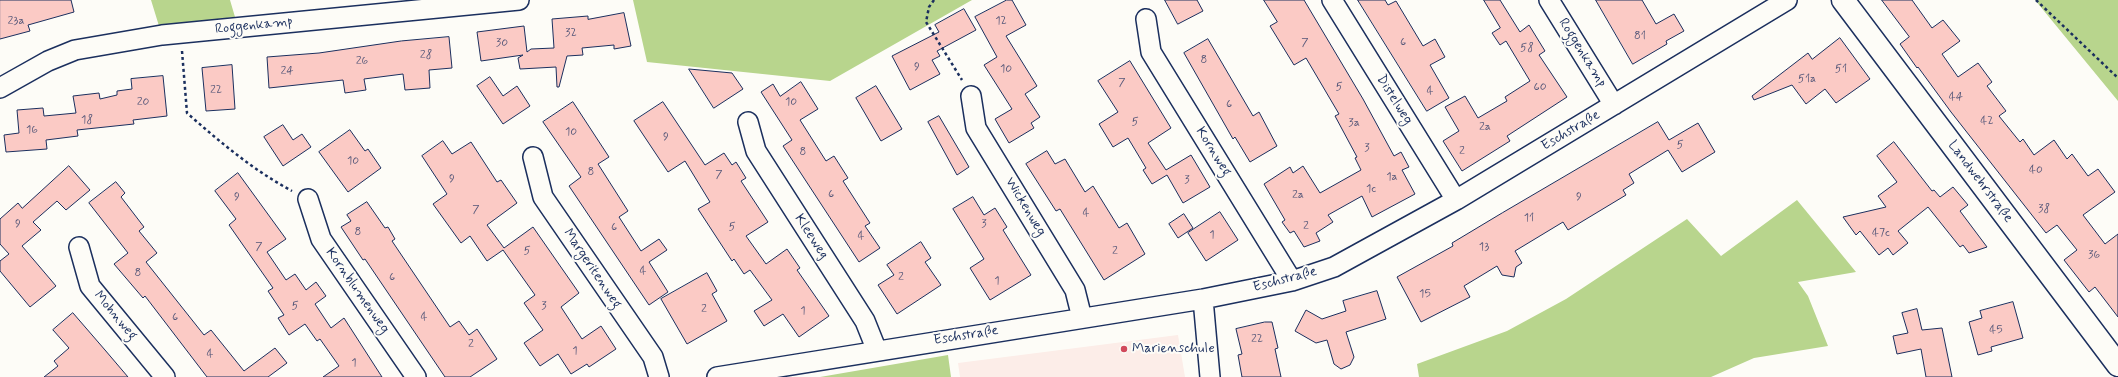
<!DOCTYPE html>
<html>
<head>
<meta charset="utf-8">
<style>
	body { margin:0 }
	canvas { display:block; background:#fdfcf7 }
</style>
</head>
<body>
<canvas width="2118" height="377"></canvas>
<script>
const context = document.querySelector('canvas').getContext('2d');
context.lineJoin = 'round';
function fillPath(path, color) {
  context.fillStyle = color;
  context.fill(path, 'evenodd');
}
function stroke(path, color, width, dash) {
  context.strokeStyle = color;
  context.lineWidth = width;
  context.lineCap = dash ? 'butt' : 'round';
  context.setLineDash(dash || []);
  context.stroke(path);
}
function write(font, color, halo, rows, align = 'center') {
  context.font = font + ' Mynerve,sans-serif';
  context.lineWidth = 4;
  context.setLineDash([]);
  context.textBaseline = 'middle';
  context.strokeStyle = halo;
  context.fillStyle = color;
  for (const [text, x, y, turn = 0] of rows) {
    context.save();
    context.translate(x, y);
    context.rotate((+turn || 0) * Math.PI / 180);
    context.textAlign = isNaN(turn) ? turn : align;
    if (halo) context.strokeText(text, 0, 0);
    context.fillText(text, 0, 0);
    context.restore();
  }
}
fillPath(new Path2D(`
	M1178,335L1185,377H960L958,363Z`), '#fcede8');
fillPath(new Path2D(`
	M151,0H230L235,17L159,26Z
	M633,0H972L830,81L647,62Z
	M2035,0H2118V101Z
	M1797,200L1856,272L1798,282L1808,296L1828,346L1754,358L1711,377H1419L1417,364L1507,331L1566,299L1687,219L1721,256Z
	M948,355L951,377H820Z`), '#b8d58d');
const building = new Path2D(`
	M0,0H71L74,12L28,25L30,31L0,39Z
	M1007,0H1012L1026,25L1006,36L1037,86L1025,94L1040,117L1031,123L1034,128L1009,143L995,119L1012,109L984,65L997,57L975,17Z
	M1165,0H1197L1203,11L1178,24Z
	M1264,0H1304L1363,99L1394,156L1401,152L1409,167L1402,170L1415,194L1372,217L1362,196L1328,215L1333,222L1316,233L1320,241L1304,247L1294,231L1290,233L1282,222L1285,220L1264,184L1290,167L1293,173L1303,166L1320,193L1361,170L1355,158L1357,157L1335,116L1339,114L1306,58L1294,65L1270,26L1277,22Z
	M1358,0H1385L1388,5L1396,1L1423,46L1435,39L1445,57L1430,65L1449,98L1427,111Z
	M1484,0H1500L1520,32L1529,25L1545,51L1539,55L1567,97L1507,136L1510,141L1462,171L1443,141L1459,131L1445,107L1465,96L1478,118L1507,101L1505,97L1530,81L1506,41L1500,45L1492,33L1500,28Z
	M1596,0H1642L1656,24L1674,14L1684,31L1666,41L1667,44L1633,64Z
	M1882,0H1912L1932,28L1943,20L1960,41L1942,54L1958,77L1978,63L1992,82L1987,86L2006,111L1999,116L2020,142L2023,139L2034,155L2054,140L2067,159L2072,154L2088,176L2098,169L2115,192L2083,215L2105,244L2118,234V317L2095,287L2089,292L2064,260L2077,250L2057,225L2046,233L1951,112L1918,67L1917,68L1900,44L1909,37Z
	M964,9L976,30L937,51L940,56L932,60L940,74L910,90L892,56L939,32L935,25Z
	M624,13L631,46L614,49V45L582,48L583,55L567,56L559,87H557L556,67L520,69L518,58L523,55L481,61L477,32L524,26L527,52L531,49L554,48L552,19L588,16V19Z
	M449,37L452,68L429,70L430,88L405,90L403,74L364,79L366,90L345,93L343,80L269,88L267,57L319,53L401,41Z
	M1840,38L1870,79L1836,103L1825,89L1806,104L1792,85L1754,100L1752,96L1808,53L1812,59Z
	M1208,39L1253,116L1259,112L1277,146L1250,162L1235,137L1233,139L1184,53Z
	M1130,61L1171,128L1148,143L1166,170L1191,155L1210,187L1183,203L1167,175L1152,184L1143,170L1146,168L1128,138L1113,147L1099,124L1118,112L1098,81Z
	M232,65L235,109L206,111L202,68Z
	M689,69L732,73L743,89L714,108Z
	M163,76L167,116L133,120L134,124L77,130L78,136L46,140L47,149L6,152L4,135L19,133L17,110L43,108L44,116L76,113L73,96L99,93L100,99L117,95V91L132,89L131,79Z
	M490,77L503,96L517,86L530,106L503,124L477,86Z
	M801,82L818,109L800,120L826,161L834,156L848,178L843,181L870,223L865,226L880,248L859,262L783,146L792,140L761,92L773,84L780,96Z
	M876,86L902,129L881,141L856,98Z
	M573,102L609,157L598,164L628,211L619,217L641,251L659,239L667,250L649,262L668,292L649,305L569,186L581,177L543,122Z
	M663,102L705,165L724,153L732,165L736,162L746,178L741,181L768,222L746,236L766,264L787,249L800,268L797,270L829,316L799,337L783,314L764,326L754,311L772,300L750,270L744,274L734,259L732,261L698,209L710,202L685,161L668,172L634,121Z
	M939,116L969,167L957,175L928,122Z
	M1658,122L1669,140L1698,123L1715,152L1682,172L1668,150L1629,174L1634,183L1623,190L1626,195L1568,230L1563,222L1515,251L1522,263L1516,267L1514,277L1502,275L1497,266L1464,286L1470,297L1421,322L1397,277L1453,246L1452,243L1502,213Z
	M283,125L293,140L302,134L311,147L283,166L264,137Z
	M350,130L365,151L368,149L381,168L348,192L319,152Z
	M443,141L452,154L471,142L497,182L501,180L517,203L487,225L504,248L533,227L579,293L561,307L582,339L601,326L616,349L589,367L587,364L571,374L558,354L540,366L524,343L543,330L524,303L535,295L503,250L487,261L470,236L461,243L433,204L447,194L422,156Z
	M1894,142L1932,191L1934,190L1940,197L1953,187L1968,205L1960,211L1987,247L1969,253L1963,245L1960,247L1928,207L1898,231L1908,243L1893,255L1888,248L1879,255L1860,231L1856,235L1843,217L1886,207L1878,196L1897,182L1877,156Z
	M1047,151L1055,164L1065,159L1085,192L1093,186L1119,228L1127,223L1145,254L1104,280L1060,209L1056,211L1026,164Z
	M69,166L90,190L66,210L57,201L33,222L41,230L22,246L56,286L30,307L0,271V261L9,254L0,244V219L18,203L22,208Z
	M238,173L286,239L267,252L286,280L295,274L306,290L316,282L326,296L315,304L331,328L344,318L382,377H323L339,366L320,339L317,341L305,324L289,335L278,318L284,315L268,291L273,288L229,225L236,219L215,191Z
	M116,182L125,193L121,197L144,227L139,231L157,253L146,262L204,335L211,330L244,371L275,348L287,363L268,377H207L145,296L143,298L114,264L128,253L89,203Z
	M973,197L984,215L995,208L1007,227L1003,230L1031,275L990,300L970,268L984,259L953,209Z
	M367,202L385,228L388,227L395,239L392,241L450,327L459,321L469,335L477,329L497,359L470,377H445L365,259L363,260L341,227L351,221L347,215Z
	M1220,212L1238,240L1206,261L1188,233Z
	M1184,214L1193,228L1178,238L1169,224Z
	M921,242L931,258L925,262L941,285L897,314L878,285L894,275L887,265Z
	M707,273L717,291L712,294L727,321L687,344L661,299Z
	M1377,291L1386,319L1346,332L1354,357L1350,365L1341,369L1334,364L1327,340L1316,343L1295,331L1306,310L1322,319L1346,311L1343,301Z
	M2013,302L2023,338L1991,347L1992,351L1978,355L1969,322L1982,318L1980,311Z
	M1917,309L1922,330L1942,328L1952,377H1926L1921,349L1897,354L1893,336L1908,333L1902,313Z
	M73,313L105,350L128,377H44L58,366L54,361L69,348L53,330Z
	M1265,322H1272L1278,348L1275,349L1281,377H1242L1238,355L1242,354L1236,329Z`);
fillPath(building, '#fbcac5');
stroke(building, '#1b2f5e', 1);
const street = new Path2D(`
	M1332,0L1456,200
	M1549,0L1614,105
	M1146,19L1151,52L1292,281
	M0,88L48,61L75,50L162,35L519,0
	M971,96L976,128L1075,290L1082,318
	M748,122L756,151L865,321L877,351
	M533,157L543,197L653,357L659,377
	M308,199L321,239L416,377
	M79,247L90,286L165,377
	M1203,299L1210,377
	M717,377L1203,299L1292,281L1334,267L1456,200L1787,0`);
const secondary = new Path2D(`
	M1843,0L2118,365`);
stroke(street, '#1b2f5e', 22);
stroke(secondary, '#1b2f5e', 25);
stroke(new Path2D(`
	M934,0L929,7L926,22L962,80
	M2036,0L2118,78
	M182,51L187,113C220,142 253,170 292,191`), '#1b2f5e', 2.5, [3, 3]);
stroke(street, '#fdfcf7', 19);
stroke(secondary, '#fdfcf7', 22);
for (const [x, y, r, color] of [
	[1124,349,4,"#d1495b"]
]) {
  const dot = new Path2D();
  dot.arc(x, y, r, 0, 2 * Math.PI);
  context.fillStyle = color;
  context.fill(dot);
  stroke(dot, '#fdfcf7', 1.5);
}
write('12px', '#535678', null, [
	["23a",16,21],
	["12",1001,21],
	["32",571,33],
	["81",1640,36],
	["6",1403,42],
	["30",502,43],
	["7",1305,43],
	["58",1527,48],
	["28",426,55],
	["8",1204,60],
	["26",362,61],
	["9",917,67],
	["10",1006,69],
	["51",1841,69],
	["24",287,71],
	["51a",1807,79],
	["7",1122,83],
	["5",1339,87],
	["60",1540,87],
	["22",216,90],
	["4",1430,91],
	["44",1956,97],
	["20",143,102],
	["10",791,102],
	["6",1229,104],
	["18",87,120],
	["42",1987,121],
	["5",1135,122],
	["3a",1354,123],
	["2a",1485,127],
	["16",32,130],
	["10",571,132],
	["9",666,137],
	["5",1680,145],
	["3",1367,148],
	["2",1462,151],
	["8",803,152],
	["10",353,161],
	["40",2036,170],
	["8",591,172],
	["7",719,175],
	["1a",1392,177],
	["9",452,179],
	["3",1187,180],
	["1c",1371,189],
	["6",831,194],
	["2a",1298,195],
	["9",237,197],
	["9",1579,197],
	["38",2044,209],
	["7",476,210],
	["4",1086,213],
	["11",1529,218],
	["9",18,224],
	["3",984,224],
	["2",1306,226],
	["6",614,227],
	["5",732,227],
	["8",358,232],
	["47c",1881,233],
	["1",1212,235],
	["4",861,236],
	["7",259,247],
	["13",1484,247],
	["5",527,251],
	["2",1115,251],
	["36",2094,255],
	["4",643,271],
	["8",138,273],
	["6",392,277],
	["2",901,277],
	["1",997,281],
	["15",1425,294],
	["5",295,306],
	["3",544,306],
	["2",704,309],
	["1",803,311],
	["6",175,317],
	["4",424,317],
	["45",1996,330],
	["22",1257,339],
	["2",471,344],
	["1",575,351],
	["4",210,354],
	["1",354,363]
]);
write('14px', '#1b2f5e', '#fdfcf7', [
	["Roggenkamp",254,26,-6],
	["Roggenkamp",1582,53,58],
	["Distelweg",1394,100,58],
	["Eschstraße",1571,131,-31],
	["Kornweg",1213,152,58],
	["Landwehrstraße",1980,182,53],
	["Wickenweg",1025,207,59],
	["Kleeweg",811,237,57],
	["Margeritenweg",592,269,56],
	["Eschstraße",1285,280,-15],
	["Kornblumenweg",357,291,55],
	["Mohnweg",115,316,50],
	["Eschstraße",966,336,-9]
]);
write('14px', '#1b2f5e', '#fdfcf7', [
	["Marienschule",1132,349]
], 'left');
</script>
</body>
</html>
